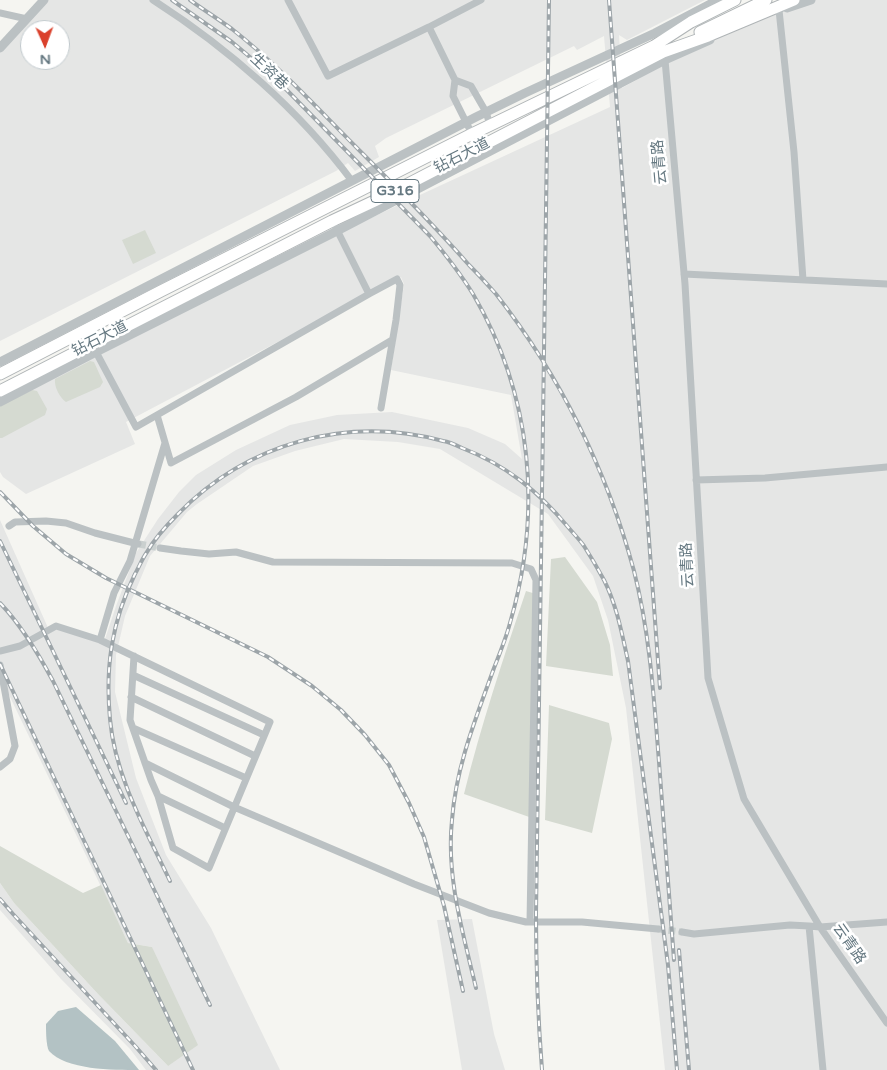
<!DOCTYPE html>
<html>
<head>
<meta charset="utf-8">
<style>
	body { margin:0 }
	#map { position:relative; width:887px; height:1070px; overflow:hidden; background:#f5f5f1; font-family:"Varela Round",sans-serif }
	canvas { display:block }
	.north { position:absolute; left:20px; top:20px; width:50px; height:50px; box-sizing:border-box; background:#fff; border:1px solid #c1c9cd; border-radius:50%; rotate:178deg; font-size:14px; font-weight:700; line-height:20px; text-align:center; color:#657881 }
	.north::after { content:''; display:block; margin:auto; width:18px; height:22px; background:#da412c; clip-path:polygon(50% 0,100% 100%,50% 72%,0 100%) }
</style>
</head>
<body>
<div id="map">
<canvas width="887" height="1070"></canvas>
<div class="north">N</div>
</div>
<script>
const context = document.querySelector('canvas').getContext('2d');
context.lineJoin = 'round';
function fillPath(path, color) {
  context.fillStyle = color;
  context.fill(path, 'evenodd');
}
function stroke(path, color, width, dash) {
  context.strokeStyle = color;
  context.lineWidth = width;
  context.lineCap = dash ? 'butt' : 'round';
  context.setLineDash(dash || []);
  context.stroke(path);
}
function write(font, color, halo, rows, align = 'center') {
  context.font = font + ' "Varela Round","Noto Sans SC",sans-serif';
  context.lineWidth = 5;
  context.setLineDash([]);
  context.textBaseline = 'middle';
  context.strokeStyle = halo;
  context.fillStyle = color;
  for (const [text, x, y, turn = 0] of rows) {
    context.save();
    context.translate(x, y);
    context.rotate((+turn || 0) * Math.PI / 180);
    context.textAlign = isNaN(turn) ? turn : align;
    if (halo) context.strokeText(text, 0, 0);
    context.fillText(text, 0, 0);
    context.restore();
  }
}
fillPath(new Path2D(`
	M44,0H705L627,40L619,35L622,88L665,64L794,0H887V1070H665L626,708L608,620L593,576L548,514L440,449L398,442L344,439L295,451L253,466L197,504L187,512L150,556L125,616L116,655L115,692L136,778L166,855L211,928L280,1070H146L130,1049L61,979L0,910V883L14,903L97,993L168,1066L152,947L128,943L0,676V520L49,630L56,626L104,642L116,606L136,553L158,519L179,492L196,475L236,450L290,425L337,415L392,412L468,428L505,444L522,459L511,395L391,370L404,284L401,277L126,422L135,444L26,494L3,477L0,472V395L394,207L610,107L604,36L577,50L574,46L386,138L375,146L379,157L355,171L348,163L336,171L0,341V48ZM30,30H60V60H30Z
	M472,919L494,1034L505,1070H462L437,920Z`), '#e5e6e5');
fillPath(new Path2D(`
	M145,230L156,253L133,264L122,240Z
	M90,361L94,362L103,382L100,387L66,402C60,398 54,387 55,379Z
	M32,390L37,391L47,409L45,415L2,438H0V406Z
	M565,557L597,602L610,645L613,676L546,666L551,559Z
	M526,591L536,594L532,818L464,794C481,725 503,659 526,591Z
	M549,705L609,723L612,739L592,833L545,820Z
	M0,846L83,893L101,885L128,943L152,947L198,1045L168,1066L97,993L14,903L0,883Z`), '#d5dad1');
fillPath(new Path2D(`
	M76,1007L115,1041L139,1070C112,1070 66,1070 49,1051C46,1046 46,1030 46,1024L58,1011Z`), '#b3c2c4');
stroke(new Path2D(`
	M139,544L160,548
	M658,929L682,932`), '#cad0cf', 7, [7, 3.5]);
const trunk = new Path2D(`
	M700,32L766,0
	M0,374L161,291L472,134L654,46L691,22L735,0
	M0,391L332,221L383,197L663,52L708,36L794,0`);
stroke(trunk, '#afb4b6', 13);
stroke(new Path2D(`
	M153,0C228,48 299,110 352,181
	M288,0L328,76L429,27L481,0
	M779,10L794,152L803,280
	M0,13L27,19
	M429,27L455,80L453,96L472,134
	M665,60L685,284L708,678L744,799L820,927L887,1023
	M455,80L471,86L486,112L490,125
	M684,274L887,284
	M369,294L397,279L400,285L396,320L381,408
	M96,352L136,427L369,294L336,228
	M157,415L171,463L296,397L392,340
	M696,480L765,478L887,467
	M9,526L15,522L46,521L66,523L95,533L138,544
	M160,548L181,551L209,554L236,552L273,562L512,563L531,569L536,580L530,922
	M100,640L270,722L209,868L173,848L158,796L151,780L130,720L134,656
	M0,651L20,646L56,626L100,640L114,593L130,561L165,443
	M0,665L15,746L10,759L0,767
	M133,675L264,735
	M131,697L255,756
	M133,728L246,778
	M145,763L234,807L414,884L489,913L526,922H582L658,929
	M158,796L225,828
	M682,932L694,934L790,925L809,926
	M823,1070L809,926L820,927L887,922`), '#bbc1c3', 7);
stroke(new Path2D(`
	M787,8L811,0
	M0,48L44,0
	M0,362L476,117L525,93L655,33L718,0
	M0,402L96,352L337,231L665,60L710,40`), '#bbc1c3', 9);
stroke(trunk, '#fff', 11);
const rail = new Path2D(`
	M172,0L232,42L275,78L430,236C445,254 460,273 473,294C532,395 543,510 510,623C506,638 500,653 494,668C476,718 456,766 452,820C446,877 463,933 476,988
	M190,0C204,10 218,19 232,29C278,65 318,109 359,150C397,188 434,225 469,265C478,274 487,284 496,294C560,376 607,471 634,571C650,634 654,699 659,762C664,828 669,894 674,960
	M609,0L660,688
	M0,492L33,526L66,554L106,578L268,657L312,686L341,710L365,735L389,765L409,803L424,837L444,906L463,991
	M0,541L126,803
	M0,603C22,626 38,653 53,681L210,1005
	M0,664L193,1070
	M170,881C146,830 115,777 110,719C105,666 112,621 135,574C139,567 142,559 147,552C155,538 167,525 178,514C247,443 347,415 443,441C450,442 456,445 462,448C506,465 538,491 568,527C573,533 579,539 584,546C591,557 598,569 604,580C617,606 622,634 628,661L668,965L677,1070
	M0,899L13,914L136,1047L156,1070
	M679,950L689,1070
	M542,1070C538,1018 536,966 536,914L549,0`);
stroke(rail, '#9da5a9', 4);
stroke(rail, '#fff', 2, [5.5]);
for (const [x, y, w] of [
	[395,191,48]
]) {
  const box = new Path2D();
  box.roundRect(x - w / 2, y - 11.5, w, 23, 4);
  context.fillStyle = '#fff';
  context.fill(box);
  stroke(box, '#657881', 1);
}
write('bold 14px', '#657881', null, [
	["G316",395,191]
]);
write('15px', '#657881', '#fff', [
	["生资巷",269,72,43],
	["钻石大道",462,156,-27],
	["云青路",660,162,-95],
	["钻石大道",100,339,-27],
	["云青路",688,565,-93],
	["云青路",849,944,55]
]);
</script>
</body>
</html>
